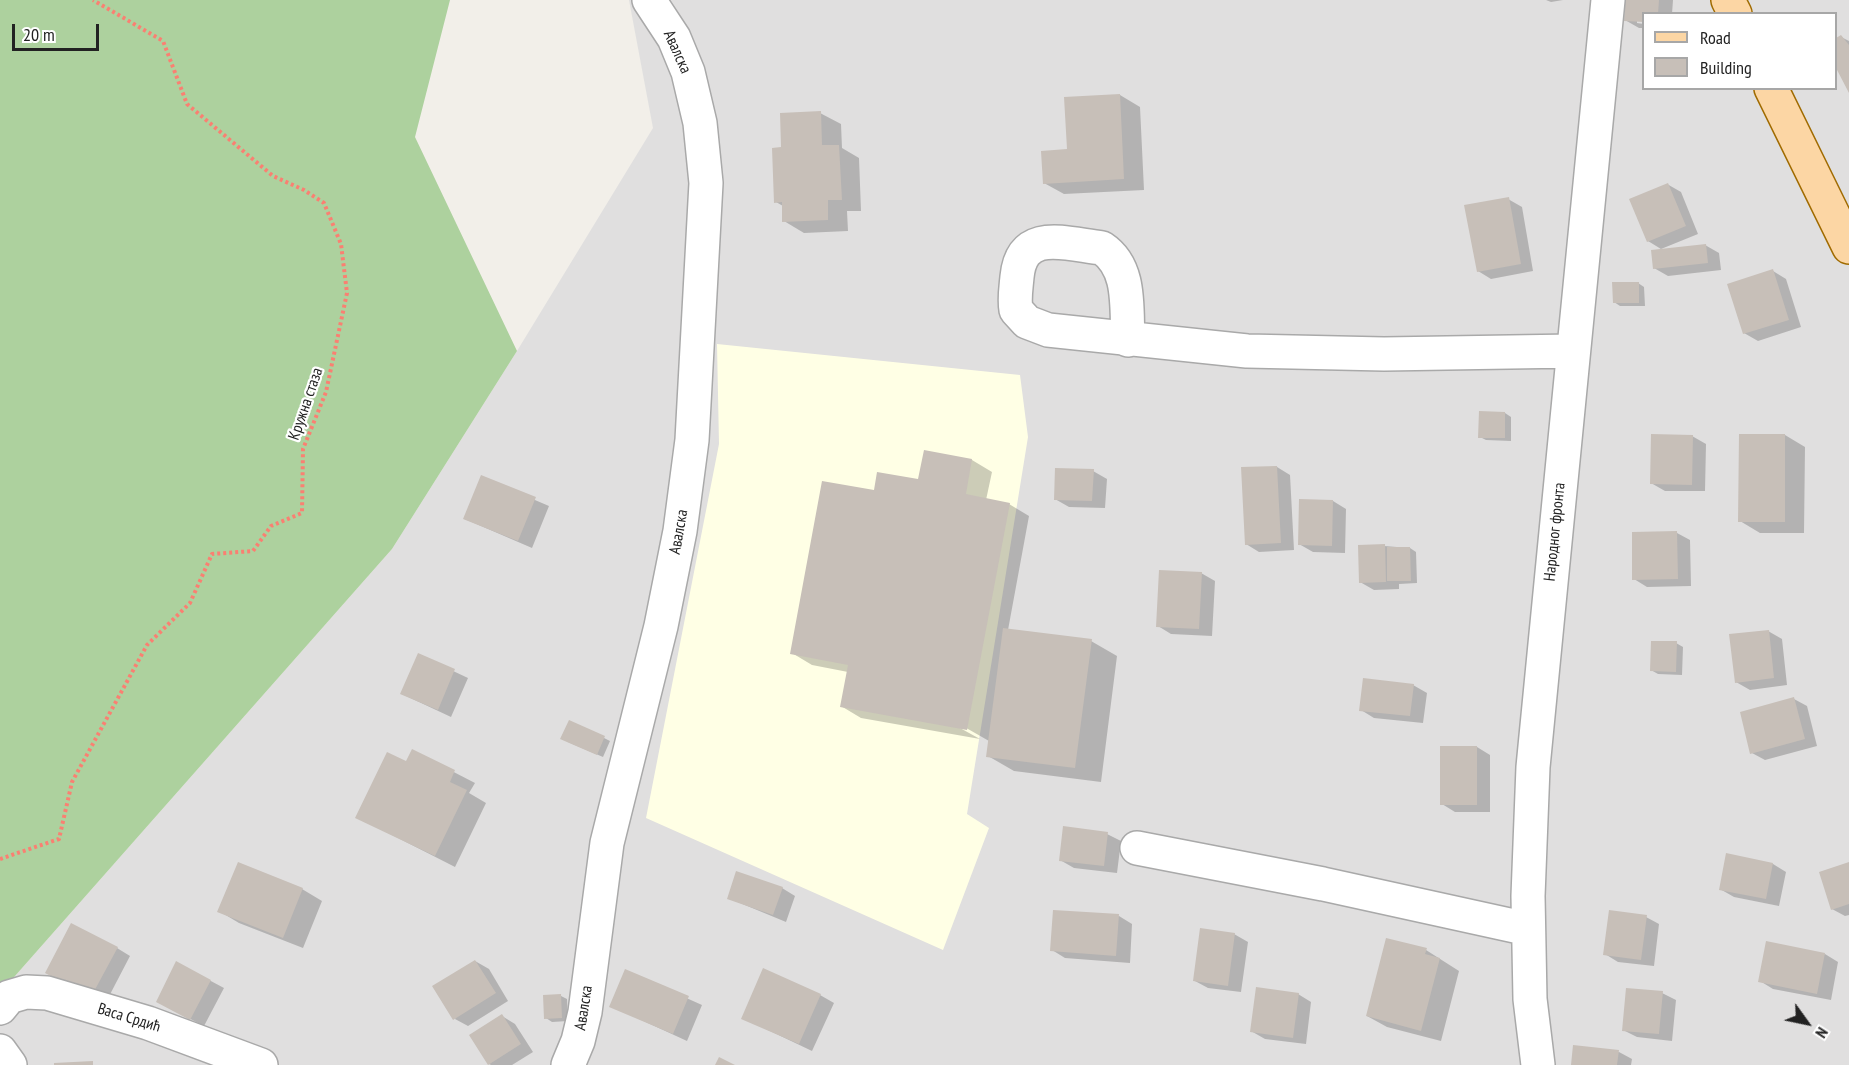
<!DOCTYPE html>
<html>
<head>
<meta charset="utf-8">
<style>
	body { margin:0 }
	#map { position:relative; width:1849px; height:1065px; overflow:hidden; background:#f2efe9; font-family:"PT Sans Narrow",sans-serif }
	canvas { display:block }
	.legend { position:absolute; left:1642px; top:12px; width:195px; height:78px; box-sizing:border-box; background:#fff; border:2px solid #a7a7a7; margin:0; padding:8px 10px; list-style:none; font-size:18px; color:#222 }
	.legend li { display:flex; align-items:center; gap:12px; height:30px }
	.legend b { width:30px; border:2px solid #a7a7a7 }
	.north { position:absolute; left:1777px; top:993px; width:60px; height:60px; -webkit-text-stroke:4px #fff; paint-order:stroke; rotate:123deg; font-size:16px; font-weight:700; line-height:24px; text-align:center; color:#222 }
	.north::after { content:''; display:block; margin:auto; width:21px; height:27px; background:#222; clip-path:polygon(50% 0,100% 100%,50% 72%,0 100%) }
	.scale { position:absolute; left:12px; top:24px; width:87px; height:27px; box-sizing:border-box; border:3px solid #222; border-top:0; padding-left:8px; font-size:18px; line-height:21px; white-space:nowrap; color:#222; -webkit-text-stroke:4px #fff; paint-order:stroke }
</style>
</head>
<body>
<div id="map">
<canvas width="1849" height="1065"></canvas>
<ul class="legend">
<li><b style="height:8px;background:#fcd6a4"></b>Road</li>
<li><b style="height:16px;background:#c7bfb8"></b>Building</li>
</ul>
<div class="north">N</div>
<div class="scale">20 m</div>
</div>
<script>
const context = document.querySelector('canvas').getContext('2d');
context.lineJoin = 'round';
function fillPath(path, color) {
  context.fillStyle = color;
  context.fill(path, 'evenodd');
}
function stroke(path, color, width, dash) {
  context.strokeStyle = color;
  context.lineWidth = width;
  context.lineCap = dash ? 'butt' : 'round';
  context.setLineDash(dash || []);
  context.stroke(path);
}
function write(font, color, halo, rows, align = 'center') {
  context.font = font + ' "PT Sans Narrow",sans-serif';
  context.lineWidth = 4.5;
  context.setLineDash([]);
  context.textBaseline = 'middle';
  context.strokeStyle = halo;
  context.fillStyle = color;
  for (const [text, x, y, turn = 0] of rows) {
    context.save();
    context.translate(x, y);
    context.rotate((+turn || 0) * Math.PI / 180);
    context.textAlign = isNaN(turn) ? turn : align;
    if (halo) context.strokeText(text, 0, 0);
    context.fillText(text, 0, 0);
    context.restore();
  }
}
fillPath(new Path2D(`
	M629,0H1849V1065H0V993L392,549L517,351L653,128ZM1644,14H1836V88H1644Z`), '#e0dfdf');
fillPath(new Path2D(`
	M717,344L1020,375L1028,437L967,814L989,828L943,950L646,818L719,444Z`), '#ffffe5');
fillPath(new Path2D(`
	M0,0H450L415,137L517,351L392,549L0,993Z`), '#add19e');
fillPath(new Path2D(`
	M1546,0H1563L1551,2Z
	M1627,0H1673L1672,14H1644L1637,20V23L1644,24V28H1639L1625,20Z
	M1841,37L1849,41V90L1836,65V40Z
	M1120,95L1140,107L1144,190L1064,194L1044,183Z
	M820,113L841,124L842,148L859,158L861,211H847L848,231L804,233L784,221L783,206L776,202L783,148Z
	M1667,184L1681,192L1698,234L1661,249L1648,241Z
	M1508,199L1522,207L1533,271L1491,279L1478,271Z
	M1705,245L1719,253L1721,270L1668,276L1654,268Z
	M1773,271L1786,279L1801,327L1758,341L1744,333Z
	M1638,283L1644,287L1645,306H1620L1614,302Z
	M1505,413L1511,417V441L1486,440L1480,437Z
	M1740,435H1785L1805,447L1804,533H1760L1740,521Z
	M1692,436L1706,444L1705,491H1665L1651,483Z
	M925,452L972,460L992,472L986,500L1009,504L1029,516L1008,630L1091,641L1117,656L1101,782L1014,771L988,756L989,741L961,725L960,728L980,739L861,718L841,706L848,672L812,665L792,653L875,492L919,481Z
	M1277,467L1290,475L1294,550L1259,552L1246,544Z
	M1093,471L1107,479L1105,508L1069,507L1055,499Z
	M481,477L549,506L532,548L465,519Z
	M1301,501H1333L1346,509L1345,553L1313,552L1299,544Z
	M1677,533L1690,540L1691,586L1647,587L1634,579Z
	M1384,546L1410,548L1416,552L1417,583L1399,584V589L1374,590L1360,582Z
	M1201,573L1215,581L1212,636L1171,634L1158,626Z
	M1768,631L1782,639L1787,685L1750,690L1736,682Z
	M1676,643L1683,647L1682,675L1658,674L1651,670Z
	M419,655L468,678L451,717L402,694Z
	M1413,685L1427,693L1423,723L1374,718L1361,710Z
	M1794,699L1807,706L1817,746L1765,760L1752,753Z
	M604,738L610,741L603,757L568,742Z
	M1477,747L1490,755V812H1455L1442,804Z
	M413,751L475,783L469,793L486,803L455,867L357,817L406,763Z
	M1107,834L1121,841L1117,873L1074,868L1060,860Z
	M1727,855L1773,864L1786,872L1779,906L1734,897L1720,889Z
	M1849,864V915L1845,916L1832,909Z
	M782,888L795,896L786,922L728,898Z
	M302,889L322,901L303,948L239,923L219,911Z
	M1119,916L1132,924L1130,963L1065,958L1052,950Z
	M1646,917L1659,924L1654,966L1618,962L1605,954Z
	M1234,934L1248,942L1241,992L1208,988L1195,981Z
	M117,948L130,956L105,1004L60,980Z
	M1426,950L1459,971L1441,1041L1387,1027L1367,1016Z
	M1825,954L1838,962L1831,1000L1773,989L1760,981Z
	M475,961L489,969L508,1001L468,1026L455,1019Z
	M177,963L224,988L204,1026L171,1009Z
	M626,971L702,1005L687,1041L611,1006Z
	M1662,993L1676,1000L1672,1041L1637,1037L1623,1030Z
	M1298,994L1311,1002L1306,1044L1265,1039L1251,1031Z
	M820,995L834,1003L812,1051L743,1018Z
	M561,996L567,999L568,1021L552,1022L546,1018Z
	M502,1016L515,1024L533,1052L512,1065H491L489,1064Z
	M1619,1052L1632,1059L1631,1065H1573Z`), '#0003');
fillPath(new Path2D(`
	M1625,0H1659L1658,14H1644V22L1624,21Z
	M1841,35L1849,45V93L1836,68V38Z
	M1120,94L1124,179L1043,184L1041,151L1067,149L1064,97Z
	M821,111L822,145H839L842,200H828V220L782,222V202L774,203L772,148L781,147L780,113Z
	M1668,183L1686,226L1647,242L1629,199Z
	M1509,197L1521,264L1477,272L1464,205Z
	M1706,244L1708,263L1653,269L1651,250Z
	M1773,269L1789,320L1743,334L1727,284Z
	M1612,282H1639V303H1613Z
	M1479,411L1505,412V438H1478Z
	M1651,434L1693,435L1692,485L1650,484Z
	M1739,434H1785V522H1738Z
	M924,450L972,459L966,494L1010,503L967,730L840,707L848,665L790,654L822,481L874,490L877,472L918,479Z
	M1277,466L1281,543L1245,545L1241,467Z
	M1055,468L1094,469L1092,501L1054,500Z
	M481,475L536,497L518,541L463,519Z
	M1299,499L1333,500L1332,546L1298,545Z
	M1677,531L1678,579L1632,580V532Z
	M1385,544L1386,582L1359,583L1358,545Z
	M1387,547H1410L1411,581H1387Z
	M1159,570L1202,572L1199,629L1156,627Z
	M1003,628L1092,639L1075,768L986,757Z
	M1769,630L1774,678L1735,683L1729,634Z
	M1651,641H1677L1676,672L1650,671Z
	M418,653L455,669L438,710L400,694Z
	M1363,678L1414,684L1410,716L1359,711Z
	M1794,697L1805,739L1750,754L1740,712Z
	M569,720L605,736L597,755L560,739Z
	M1440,746H1477V805H1440Z
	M412,749L455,770L450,782L467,790L435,856L355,818L387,752L406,761Z
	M1063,826L1108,832L1104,866L1059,861Z
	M1726,853L1773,863L1766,899L1719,890Z
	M238,862L303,888L283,938L217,912Z
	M1849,862V904L1831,910L1819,872Z
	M736,871L783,887L773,915L727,899Z
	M1053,910L1119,914L1116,956L1050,951Z
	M1609,910L1647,915L1641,960L1603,955Z
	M71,923L118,947L91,997L45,973Z
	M1200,928L1235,933L1228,986L1193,981Z
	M1386,938L1427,948L1425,954L1440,958L1421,1031L1366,1016Z
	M1766,941L1825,953L1817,994L1758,982Z
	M475,960L496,993L453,1020L432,986Z
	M176,961L211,980L190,1020L156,1002Z
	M763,968L821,994L799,1044L741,1019Z
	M625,969L689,996L673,1034L609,1007Z
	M1256,987L1299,993L1293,1038L1250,1032Z
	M1626,988L1663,991L1659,1034L1622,1031Z
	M561,994L562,1018L544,1019L543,995Z
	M502,1014L521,1044L488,1065L469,1035Z
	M1573,1045L1619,1050L1617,1065H1571Z
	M719,1057L735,1065H715Z
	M93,1061V1065H54V1063Z`), '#c7bfb8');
const minor = new Path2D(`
	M1128,340C1126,309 1132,268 1102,248C1066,244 1022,227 1017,277C1016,288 1014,299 1016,310L1027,322L1048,330L1247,351L1384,354L1573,351
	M1137,848L1323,884L1528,929
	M0,1008L9,997L26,992L47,993L148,1023L261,1065
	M0,1051L10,1065
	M568,1065L578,1041L585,1012L607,843L661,626L680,531L692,440L706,183L700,123L688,72L674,38L649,0
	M1538,1065L1530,999L1528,896L1533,767L1608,0`);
const major = new Path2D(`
	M1728,0L1735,14
	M1771,88L1849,247`);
stroke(minor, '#a9a9a9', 36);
stroke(major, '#a06b00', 36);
stroke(new Path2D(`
	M0,859L59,839L72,782L147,645L190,603L212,554L253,551L271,526L302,513L303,449L326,392L347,293L341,244L324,203L304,190L273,176L187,104L163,41L93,0`), '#fa8072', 4, [3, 3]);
stroke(minor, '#fff', 33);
stroke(major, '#fcd6a4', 33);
write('16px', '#222', '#fff', [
	["Авалска",677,52,66],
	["Кружна стаза",306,404,-71],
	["Авалска",679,532,-80],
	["Народног фронта",1555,532,-84],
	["Авалска",584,1008,-81],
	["Васа Срдић",129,1018,17]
]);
</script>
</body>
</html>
